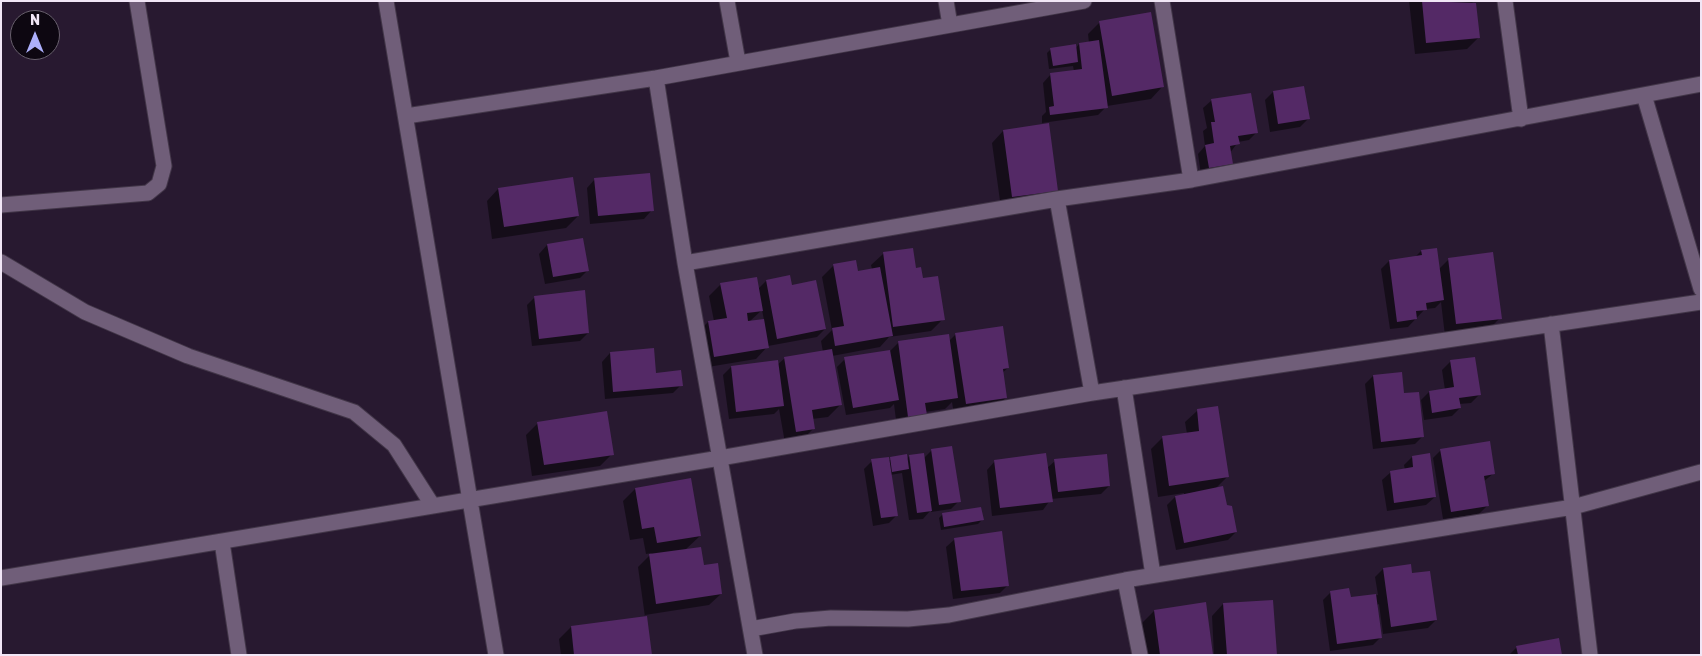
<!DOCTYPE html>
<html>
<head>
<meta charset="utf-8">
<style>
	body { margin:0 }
	#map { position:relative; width:1702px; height:656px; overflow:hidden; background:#281930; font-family:Rubik,sans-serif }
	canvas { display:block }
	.frame { position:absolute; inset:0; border:2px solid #f1e6f6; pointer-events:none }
	.north { position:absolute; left:10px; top:10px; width:50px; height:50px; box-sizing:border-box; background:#0d0711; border:1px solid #68606d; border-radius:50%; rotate:0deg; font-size:14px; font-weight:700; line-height:20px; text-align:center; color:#f1e6f6 }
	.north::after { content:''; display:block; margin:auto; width:18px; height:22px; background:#acaffb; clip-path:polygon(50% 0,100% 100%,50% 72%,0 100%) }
</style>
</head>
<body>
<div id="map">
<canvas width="1702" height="656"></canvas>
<div class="frame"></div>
<div class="north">N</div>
</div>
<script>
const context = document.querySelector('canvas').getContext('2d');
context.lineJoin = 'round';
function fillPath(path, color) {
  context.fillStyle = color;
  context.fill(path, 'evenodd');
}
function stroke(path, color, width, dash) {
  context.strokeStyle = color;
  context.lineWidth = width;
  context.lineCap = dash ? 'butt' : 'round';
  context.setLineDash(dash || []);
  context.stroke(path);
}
fillPath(new Path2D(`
	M1409,1H1470L1475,4L1479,37L1467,49L1415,54Z
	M1100,22L1162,87L1151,99L1107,106L1098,115L1042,123V116L1046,112L1043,83L1051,74L1074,71L1073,66L1049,69L1047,53L1051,49H1075L1079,44L1089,43L1088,34Z
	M1303,88L1308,119L1300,127L1270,132L1265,100L1273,92Z
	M1212,100L1257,132L1249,140L1238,142L1230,153L1232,163L1224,172L1201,175L1198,154L1205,146L1203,131L1207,128L1203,108Z
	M1003,131L1057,191L1045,202L1001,208L992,143Z
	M595,179L652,210L644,219L590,224L587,188Z
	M498,189L578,216L566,228L492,239L487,201Z
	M547,245L588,270L580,278L545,284L539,254Z
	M912,249L915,269L943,319L931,331L889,337L880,347L832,356L840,405L828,417L812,419L814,428L802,440L785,443L779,409L774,414L729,419L723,375L731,367L777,365L785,358L823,352L821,341L832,330L822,277L834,265L857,272L872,269L871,265L883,254Z
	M1421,251L1439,269L1449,259L1500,318L1488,330L1445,336L1441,302L1435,308L1425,309L1408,327L1390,329L1381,269L1389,261L1415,257Z
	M789,277L791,286L825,329L817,337L768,346L756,359L702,368L696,334L708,322L714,321L709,296L721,284L758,289L766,281ZM762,310L764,320L749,322Z
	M535,297L588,333L580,341L532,346L527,305Z
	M956,334L1008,368L1002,373L1006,398L994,409L954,415L952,402L945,409L925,412L897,428L894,404L890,408L846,415L837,367L845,359L890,351L899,342L949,341Z
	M610,353L655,374L681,385L673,393L605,399L602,362Z
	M1474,358L1479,395L1471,403L1459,404L1460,408L1452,416L1424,420L1421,400L1429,392L1445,390L1442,370L1450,362Z
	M1373,376L1403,395L1423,436L1415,444L1373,449L1365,384Z
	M1197,411L1227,477L1215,489L1226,506L1236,532L1228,540L1176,550L1167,505L1175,497L1184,495V493L1158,497L1151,449L1163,437L1187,434L1185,422Z
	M538,423L612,454L600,466L532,476L526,435Z
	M932,450L959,501L951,509L931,512V510L923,519L909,520L902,473L890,475L897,515L889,523L873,526L864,469L872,461L907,459L909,456L924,458Z
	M1441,450L1494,473L1483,482L1487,506L1479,514L1443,519L1433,458Z
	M1412,457L1435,497L1426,505L1387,511L1382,480L1391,472L1405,470L1404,465Z
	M995,461L1047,468L1055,461L1109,486L1101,494L1051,499L1043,510L992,516L987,470Z
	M635,489L700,536L685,550L703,567L721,594L709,605L645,615L651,655H561L559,639L571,627L645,617L638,567L652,553L646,554L643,538L630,540L623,501Z
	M943,514L982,520L978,524L941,530L939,518Z
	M955,539L1008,585L1000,593L953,599L946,547Z
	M1383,569L1436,620L1428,628L1383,634L1379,604L1377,605L1381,637L1373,645L1330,651L1323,600L1331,592L1350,598L1378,595L1375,577Z
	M1223,604L1275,655H1214L1212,616Z
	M1154,611L1212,655H1147L1142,623Z
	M1517,647L1561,655H1509Z`), '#0007');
fillPath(new Path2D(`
	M1422,1L1476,3L1480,38L1426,43Z
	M1151,12L1164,87L1112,96L1099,21Z
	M1099,40L1108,108L1050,115L1049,107L1054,106L1050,73L1082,69L1079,43Z
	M1076,44L1078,62L1053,66L1050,48Z
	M1304,86L1310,119L1278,124L1273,91Z
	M1251,93L1258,133L1238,136L1240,144L1230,146L1233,164L1209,168L1205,145L1214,143L1211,122H1215L1211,99Z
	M1049,123L1058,191L1012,197L1003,130Z
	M650,173L654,211L598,216L594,178Z
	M573,177L579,216L504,227L498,188Z
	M583,238L589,271L553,277L547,244Z
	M913,248L916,268L921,267L923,278L938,276L945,320L893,327L883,252Z
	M1437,248L1444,300L1426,303L1427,310L1416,311L1417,319L1397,322L1389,260L1422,255L1421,250Z
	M1493,252L1502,319L1456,324L1448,258Z
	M856,260L858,271L880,267L893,336L835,346L832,328L844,326L833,264Z
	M790,275L792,285L816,280L826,329L777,339L766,280Z
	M757,277L763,311L747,313L748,321L764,319L769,348L714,357L708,321L727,318L720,283Z
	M585,290L589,333L539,339L534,296Z
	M1003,326L1009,368L1003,369L1007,398L966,404L955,333Z
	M949,334L958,398L925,403L927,415L908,417L898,341Z
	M654,348L656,373L681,370L683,386L613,392L610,352Z
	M832,349L842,405L812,410L815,429L796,432L784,357Z
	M890,350L899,400L853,408L844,357Z
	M1475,357L1481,395L1459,398L1461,408L1432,413L1429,391L1454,387L1450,360Z
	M778,360L784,406L736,412L731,366Z
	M1402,372L1404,393L1419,392L1424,437L1381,442L1373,375Z
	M1218,406L1229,477L1169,486L1162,436L1199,431L1197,409Z
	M607,411L614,455L544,465L537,422Z
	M1490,441L1495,474L1484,476L1489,506L1451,512L1440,449Z
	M952,446L961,502L939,505L931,449Z
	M924,453L932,511L917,513L909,455Z
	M1046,453L1053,502L1000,508L994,460Z
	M1430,453L1436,497L1394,503L1390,471L1413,467L1412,456Z
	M907,454L909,469L892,472L890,457Z
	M1107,454L1110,486L1058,492L1054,459Z
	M889,457L898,516L881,518L871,459Z
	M691,478L701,536L657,543L654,527L642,529L635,488Z
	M1223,486L1227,505L1232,506L1237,532L1184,543L1175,496Z
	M981,507L984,520L944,527L942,513Z
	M1002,531L1009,586L961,591L954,538Z
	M701,547L704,565L718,563L722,594L656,604L649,554Z
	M1411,564L1412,573L1430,571L1437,620L1391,627L1383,568Z
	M1349,588L1351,597L1376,594L1382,638L1337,644L1330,591Z
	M1273,600L1277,655H1227L1223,603Z
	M1206,602L1213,655H1160L1154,610Z
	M647,616L652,655H574L571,626Z
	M1559,638L1562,655H1518L1516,646Z`), '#542966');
const street = new Path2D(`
	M386,1L496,655
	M727,1L738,62
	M946,1L950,25
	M1162,1L1191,180
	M1505,1L1521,119
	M656,78L685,263L755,655
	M1644,95L1701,289
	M406,116L656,78L1084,1
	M1057,199L1092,393
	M1,205L148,193L159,184L164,166L137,1
	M1,262L85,312L188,356L354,412L394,445L433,506
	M685,263L1057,199L1191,180L1701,84
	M1551,324L1590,655
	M1124,388L1153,575
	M222,542L239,655
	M1,578L720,458L1092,393L1701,302
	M1125,580L1140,655
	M751,629L795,621L831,618L908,619L949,615L1125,580L1573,507L1701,472`);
stroke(street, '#423648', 17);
stroke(street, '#705e79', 15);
</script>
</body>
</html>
